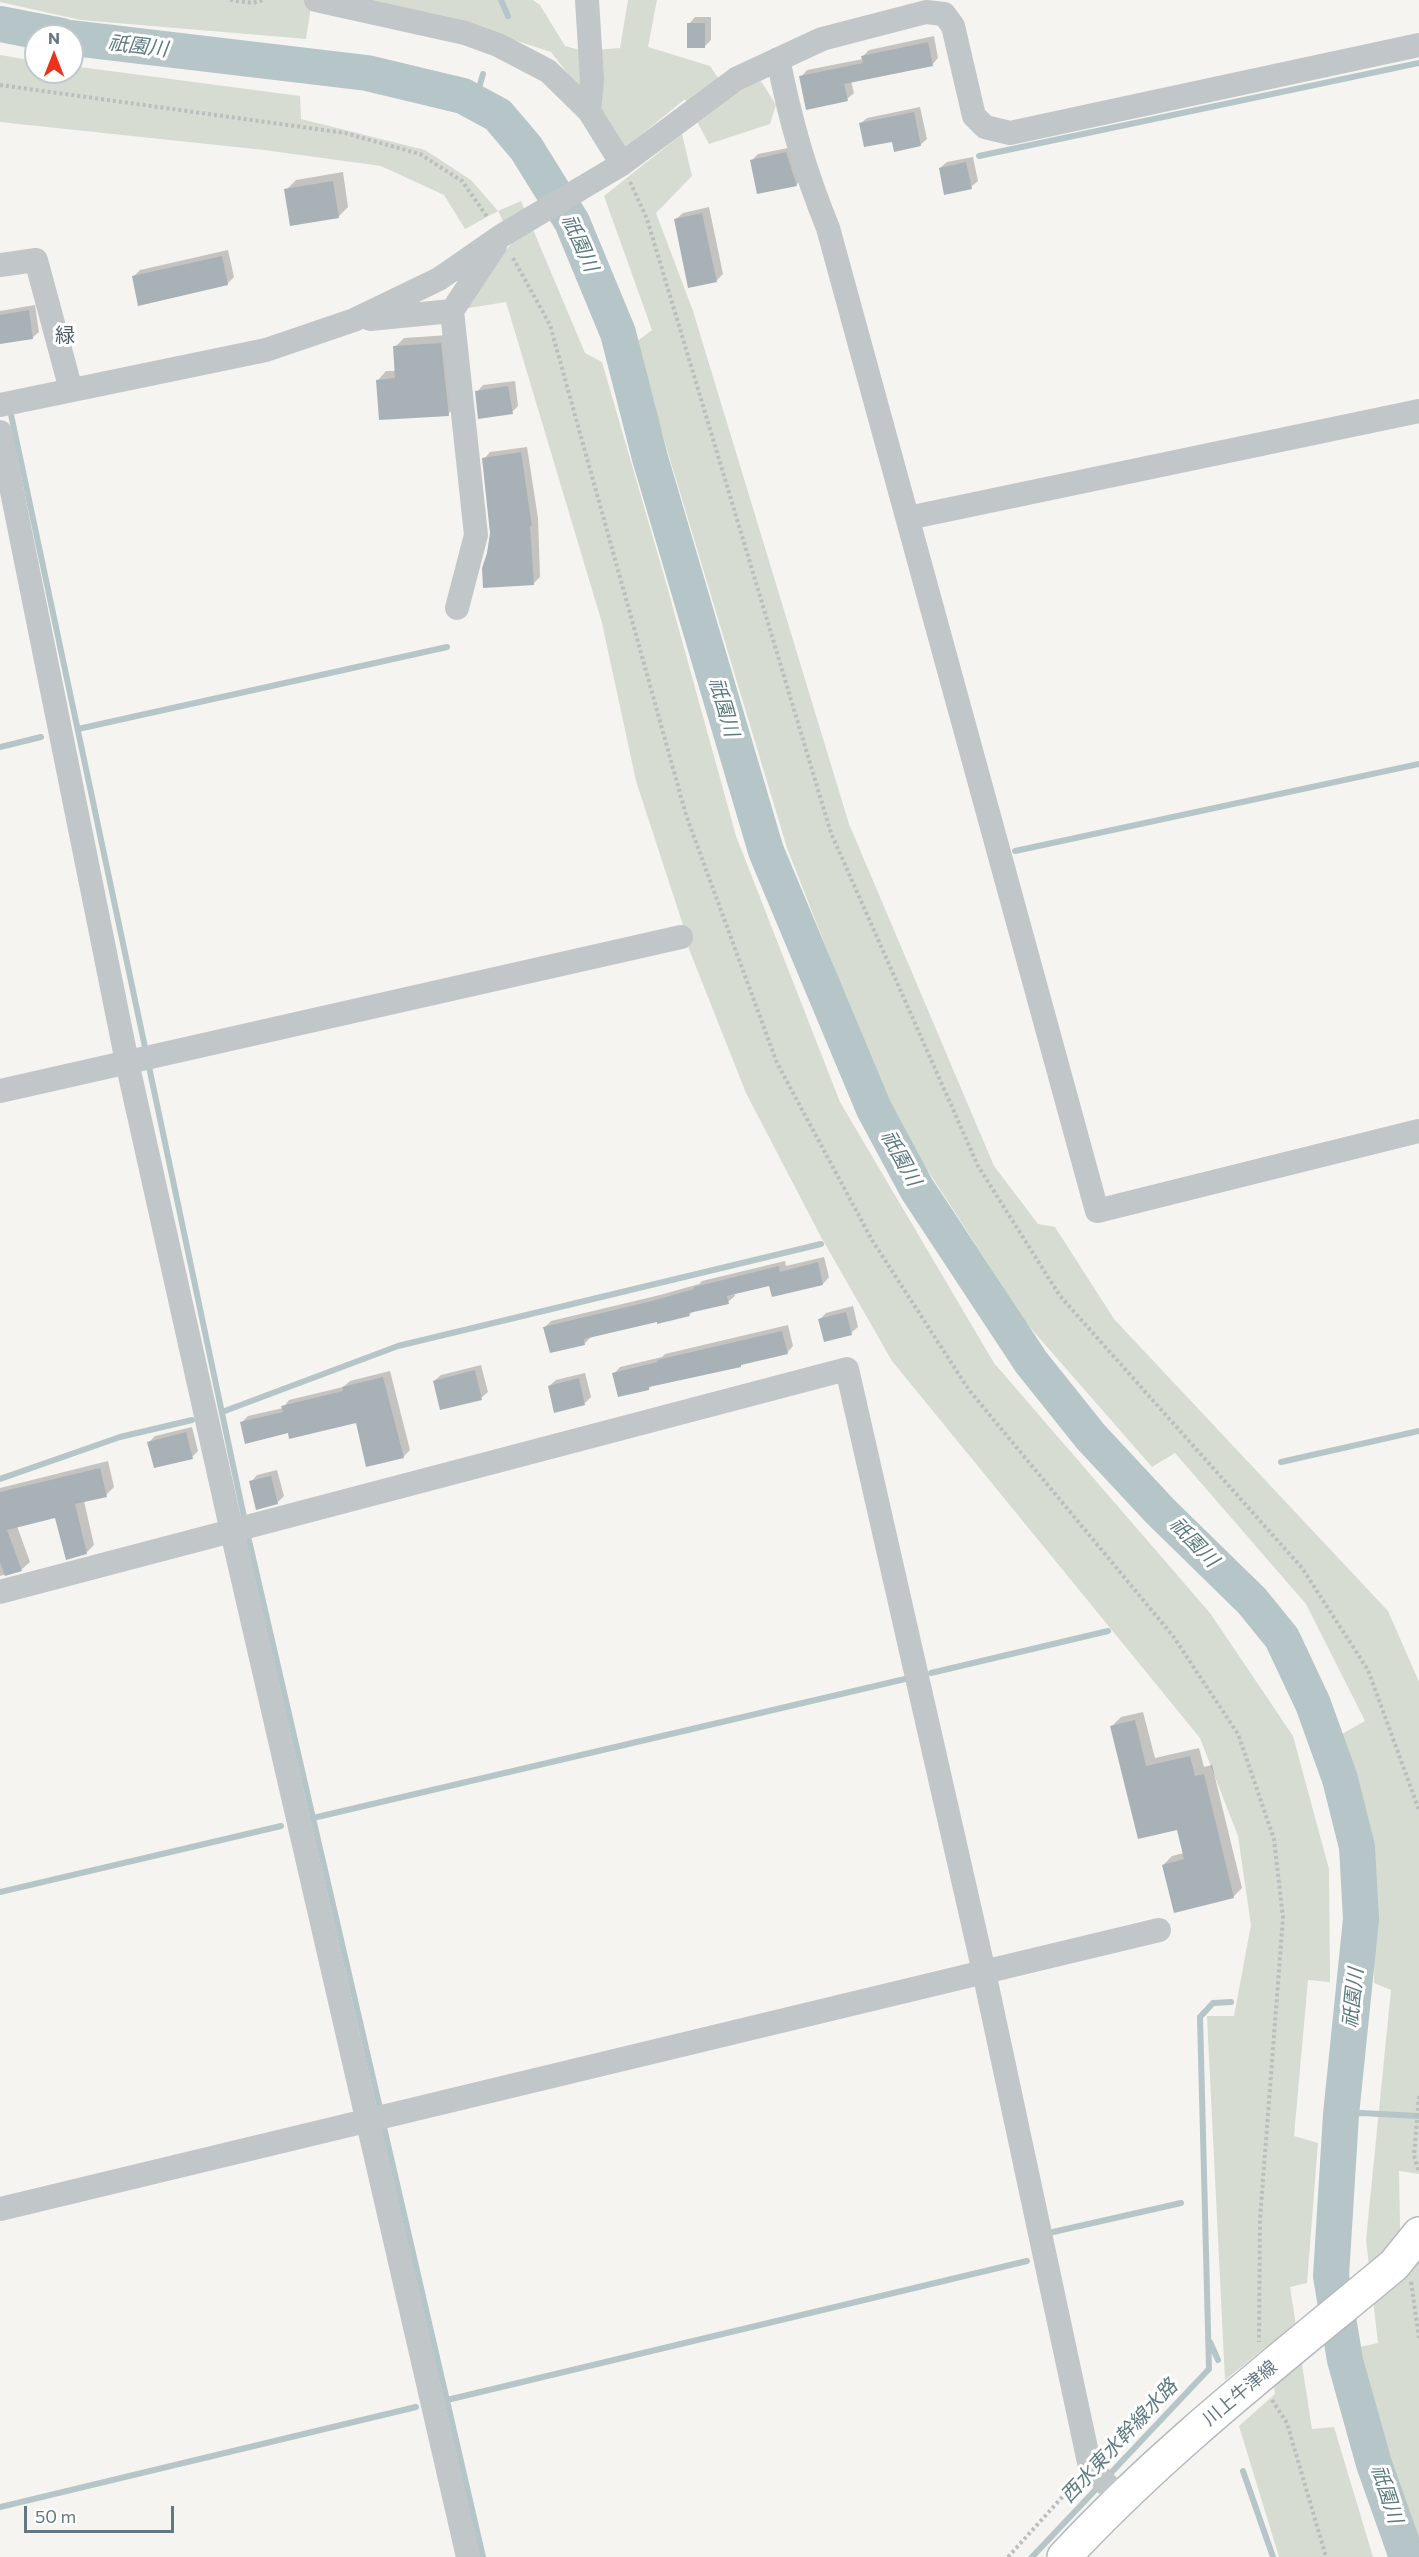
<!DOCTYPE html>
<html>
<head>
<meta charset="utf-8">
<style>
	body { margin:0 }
	#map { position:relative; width:1419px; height:2557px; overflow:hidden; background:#f5f4f0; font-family:Commissioner,sans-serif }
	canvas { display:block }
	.north { position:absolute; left:24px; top:24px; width:60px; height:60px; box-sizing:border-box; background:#fff; border:2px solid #c0c9cd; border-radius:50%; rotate:0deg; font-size:16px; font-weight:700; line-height:24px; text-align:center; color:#627882 }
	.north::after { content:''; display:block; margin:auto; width:21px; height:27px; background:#e9331b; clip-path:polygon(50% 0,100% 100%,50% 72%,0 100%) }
	.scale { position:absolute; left:24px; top:2506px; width:150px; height:27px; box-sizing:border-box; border:3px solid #627882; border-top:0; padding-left:8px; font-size:18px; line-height:21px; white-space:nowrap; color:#627882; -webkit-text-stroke:4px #fff; paint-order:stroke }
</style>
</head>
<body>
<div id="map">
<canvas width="1419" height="2557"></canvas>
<div class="north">N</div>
<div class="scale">50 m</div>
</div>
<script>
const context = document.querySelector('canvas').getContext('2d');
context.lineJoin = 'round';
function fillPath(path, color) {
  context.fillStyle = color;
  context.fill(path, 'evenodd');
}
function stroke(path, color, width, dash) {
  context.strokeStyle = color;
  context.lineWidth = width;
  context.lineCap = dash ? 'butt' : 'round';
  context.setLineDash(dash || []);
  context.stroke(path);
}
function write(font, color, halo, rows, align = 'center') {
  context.font = font + ' Commissioner,"Noto Sans JP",sans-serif';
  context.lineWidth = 6;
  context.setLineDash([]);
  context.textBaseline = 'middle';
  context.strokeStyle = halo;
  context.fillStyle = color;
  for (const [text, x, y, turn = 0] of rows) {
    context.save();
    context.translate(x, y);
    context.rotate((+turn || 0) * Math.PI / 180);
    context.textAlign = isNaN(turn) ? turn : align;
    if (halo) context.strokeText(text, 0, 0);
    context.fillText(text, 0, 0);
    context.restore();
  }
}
fillPath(new Path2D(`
	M0,0H312L306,39L81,20L0,2Z
	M327,0H533L540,5L565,46L584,51L620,48L628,0H657L648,47L710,66L728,93L761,81L776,105L770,124L709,144L685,99L625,148L551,52L456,21Z
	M0,55L36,61V72H72V66L300,96L301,119L425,150L471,180L498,211L521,201L585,353L602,362L665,579L736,836L840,1102L994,1363L1210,1613L1293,1736L1329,1869L1330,1982L1308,1980L1294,2136L1318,2143L1307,2283L1290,2287L1312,2429L1334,2427L1373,2557H1279L1239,2426L1275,2394L1266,2347L1225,2380L1207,2016H1234L1251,1925L1238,1836L1200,1738L892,1361L821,1237L746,1093L689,949L683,925L636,781L602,623L506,302L462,309L513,241L498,211L465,229L444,195L381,166L264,150L0,122Z
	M682,134L692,176L656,213L693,311L849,824L994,1166L1038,1224L1055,1227L1114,1319L1388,1611L1419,1682V2174L1399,2171L1401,2281L1419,2260V2547L1404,2507L1360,2347L1378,2343L1366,2240L1391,1990L1374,1983L1375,1873L1342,1734L1365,1721L1306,1604L1175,1453L1152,1467L1027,1324L892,1115L787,848L635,343L652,330L604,196Z`), '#d6dcd1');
fillPath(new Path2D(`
	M695,17H711V40L705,46L689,24Z
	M934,36L938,58L932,65L851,81L854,93L847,99L801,77L807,70L863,59V56L869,50Z
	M920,107L927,139L920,145L893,140L860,124L867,118Z
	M793,147L803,178L796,185L752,160L758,154Z
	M973,157L978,181L971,187L940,168L947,162Z
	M343,172L348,207L338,217L286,190L296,180Z
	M709,207L723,274L716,281L676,219L683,213Z
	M228,250L234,277L227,284L133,277L140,270Z
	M35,305L39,332L32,338L0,343V311Z
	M449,335L457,405L448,414L378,380L386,371H396L395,347L404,338Z
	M515,381L518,406L512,412L477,392L483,385Z
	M527,447L538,518L540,577L534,583L492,534L484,459L490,452Z
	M824,1257L829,1277L823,1284H770L734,1293L735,1296L728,1302L693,1311L689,1315L658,1320L591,1337L585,1343L545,1327L551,1321L660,1295L699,1284L702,1281L785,1261L786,1266Z
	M853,1306L858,1327L851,1333L820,1319L826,1313Z
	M788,1325L793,1346L787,1353L652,1385L649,1388L614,1374L620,1367L662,1357L665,1354Z
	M481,1365L488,1392L481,1398L434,1381L441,1375Z
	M390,1371L410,1450L403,1457L357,1422L289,1431L241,1423L248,1416L283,1408L289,1400L343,1387L350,1381Z
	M585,1373L591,1397L585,1403L549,1386L556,1380Z
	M192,1427L198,1451L192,1457L149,1442L155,1436Z
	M108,1461L114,1487L106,1495L84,1501L94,1545L86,1553L56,1516L17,1526L30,1562L21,1570L0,1576V1488Z
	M277,1470L284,1496L277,1503L251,1482L257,1475Z
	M1143,1712L1155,1758L1199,1748L1204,1767L1212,1765L1242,1888L1233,1897L1163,1865L1172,1856L1184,1853L1178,1828L1112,1726L1121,1717Z`), '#0003');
stroke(new Path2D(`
	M501,0L508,16
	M475,102L483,74
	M979,156L1419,63
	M10,410L146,1052
	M78,729L447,647
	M0,747L41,737
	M1015,851L1419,764
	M148,1062L245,1522
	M222,1412L398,1346L821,1244
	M1281,1462L1419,1431
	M0,1479L120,1437L192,1420
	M247,1532L381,2113
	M931,1673L1108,1631
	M313,1818L905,1679
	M0,1892L281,1826
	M1341,2115L1361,2113L1419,2116
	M383,2123L483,2557
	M1053,2232L1181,2203
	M1210,2342L1218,2360
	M447,2400L1027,2261
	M1243,2471L1273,2557
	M1108,2476L1209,2369L1200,2017L1213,2003L1231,2002
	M0,2507L416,2407
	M1032,2557L1101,2484`), '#b6c5c7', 6);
stroke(new Path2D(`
	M0,24L62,36
	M72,38L367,73L463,96L498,115L526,148L572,222L618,333L650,458L766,851L874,1109L917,1189L1031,1362L1091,1437L1160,1511L1252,1601L1282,1638L1313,1704L1340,1779L1357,1847L1361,1919L1341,2115L1331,2276L1345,2360L1374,2464L1407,2557`), '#b6c5c7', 36);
fillPath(new Path2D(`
	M687,23H705V48H687Z
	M928,42L933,66L844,84L848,101L806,110L799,76L863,63L861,56Z
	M914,112L921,146L894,152L892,142L864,147L859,123Z
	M786,152L797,186L757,194L750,160Z
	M966,162L972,189L944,195L939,168Z
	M333,181L339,218L290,226L284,189Z
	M702,213L717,282L688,288L674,219Z
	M222,256L228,285L138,306L132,276Z
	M29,310L33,339L0,344V315Z
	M441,343L449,416L379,420L376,380L395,378L393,346Z
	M508,386L513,414L478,419L475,391Z
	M521,452L532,526H530L534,585L483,588L482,568L487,553L490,533L482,458Z
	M818,1262L823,1285L772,1297L769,1286L727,1296L729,1304L689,1313L690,1316L657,1324V1322L584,1339L585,1345L550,1353L543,1327L652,1301L694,1289V1287L779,1266L780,1272Z
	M846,1312L852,1335L824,1342L818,1319Z
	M782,1331L788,1354L741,1365V1367L649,1387V1390L618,1397L612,1373L658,1362L657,1360Z
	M475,1370L482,1400L440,1410L433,1381Z
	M383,1377L404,1458L366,1467L356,1423L289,1439L288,1433L245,1444L240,1422L283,1412L281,1406L343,1391L342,1387Z
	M579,1378L585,1405L554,1413L548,1386Z
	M186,1432L193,1459L154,1468L147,1442Z
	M100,1468L107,1497L75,1504L87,1554L66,1560L55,1518L7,1530L22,1571L5,1576L0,1562V1492Z
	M271,1476L278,1504L256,1510L249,1481Z
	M1135,1720L1146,1766L1190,1756L1195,1776L1204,1774L1234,1898L1174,1913L1162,1865L1184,1859L1177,1830L1138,1839L1110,1726Z`), '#a8b1b5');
const secondary = new Path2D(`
	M1064,2557C1164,2449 1281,2359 1394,2265L1419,2234`);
stroke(secondary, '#b3babd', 36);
stroke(new Path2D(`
	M230,0L253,3L263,0
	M0,85L345,133L420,154L462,181L488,218
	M630,182L647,219L831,833L978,1166L1060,1296L1302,1568L1368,1670L1419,1810
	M513,258L550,325L686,815L777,1063L872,1240L969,1390L1173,1636L1238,1734L1274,1839L1283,1918L1260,2219L1259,2342
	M1419,2096L1414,2155L1419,2173
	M1411,2282L1419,2338
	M1272,2400L1287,2423L1326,2557
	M1008,2557L1075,2483`), '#bbbebf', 4, [3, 3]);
stroke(new Path2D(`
	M316,0L465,33L498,45L548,71L589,111L622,164
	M587,0L592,80L589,111
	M778,59C791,122 804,169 828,228L1097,1211L1419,1131
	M0,265L36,260L71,390
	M452,311L476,535L457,608
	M370,319L452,311L495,246
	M0,405L266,350L354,320L439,279L501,236L622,164L736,79L822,39L926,12L944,14L953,26L974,116L985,127L1010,133L1419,45
	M0,432L127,1062L232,1532L468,2557
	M908,518L1419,411
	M0,1091L681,937
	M0,1592L847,1369L984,1972L1159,1930
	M0,2209L984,1972L1090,2467L1120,2498`), '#c1c6c8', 24);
stroke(secondary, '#fff', 33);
write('18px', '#627882', '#fff', [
	["川上牛津線",1240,2393,-40]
]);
write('italic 20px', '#5e7b80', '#fff', [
	["祇園川",138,46,7],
	["祇園川",580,243,66],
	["祇園川",724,707,74],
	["祇園川",901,1158,61],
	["祇園川",1194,1542,46],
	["祇園川",1353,1998,-84],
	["西水東水幹線水路",1119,2441,-47],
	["祇園川",1387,2494,72]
]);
write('20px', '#506067', '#fff', [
	["緑",65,335]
]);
</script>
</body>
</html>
